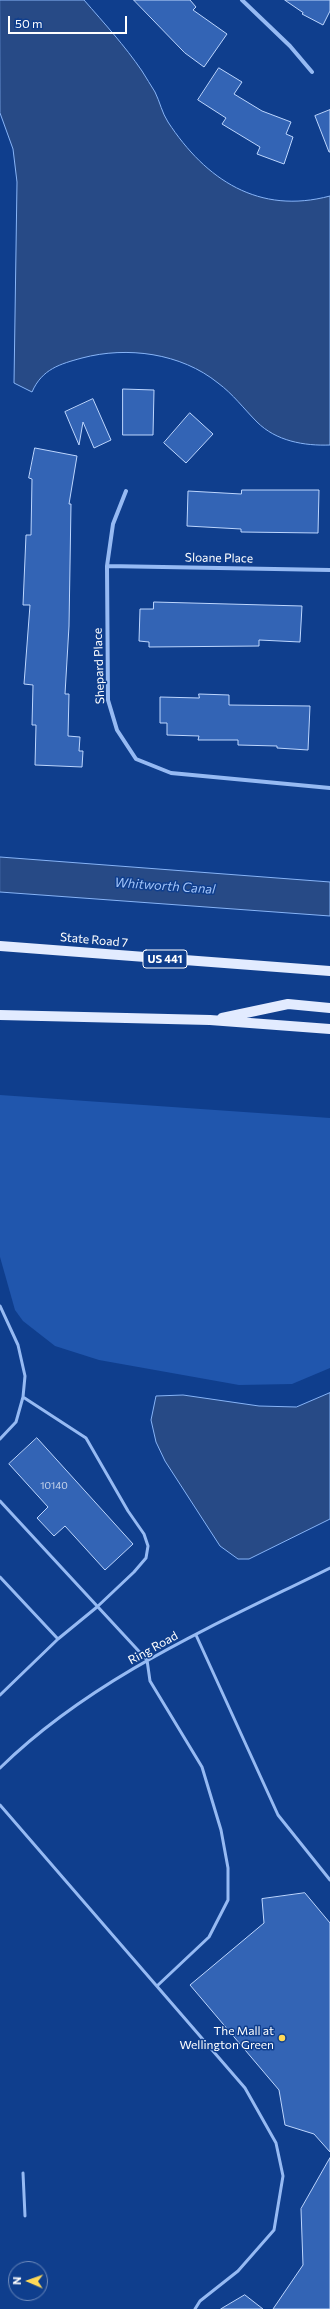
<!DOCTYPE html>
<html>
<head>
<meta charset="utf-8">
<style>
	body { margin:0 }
	#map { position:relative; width:330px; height:2309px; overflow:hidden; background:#0f3e8d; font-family:Commissioner,sans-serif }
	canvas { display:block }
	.north { position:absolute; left:8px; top:2261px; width:40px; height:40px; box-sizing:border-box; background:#0f3e8d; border:1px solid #6f8bbb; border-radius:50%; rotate:272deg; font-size:11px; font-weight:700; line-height:16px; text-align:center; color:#fff }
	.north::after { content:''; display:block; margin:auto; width:14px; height:18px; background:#ffd958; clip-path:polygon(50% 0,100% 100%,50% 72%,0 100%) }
	.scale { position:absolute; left:8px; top:16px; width:119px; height:18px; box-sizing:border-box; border:2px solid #fff; border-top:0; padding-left:5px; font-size:12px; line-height:14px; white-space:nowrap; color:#fff; -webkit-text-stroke:3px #0f3e8d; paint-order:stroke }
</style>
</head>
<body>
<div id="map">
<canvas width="330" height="2309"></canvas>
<div class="north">N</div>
<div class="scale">50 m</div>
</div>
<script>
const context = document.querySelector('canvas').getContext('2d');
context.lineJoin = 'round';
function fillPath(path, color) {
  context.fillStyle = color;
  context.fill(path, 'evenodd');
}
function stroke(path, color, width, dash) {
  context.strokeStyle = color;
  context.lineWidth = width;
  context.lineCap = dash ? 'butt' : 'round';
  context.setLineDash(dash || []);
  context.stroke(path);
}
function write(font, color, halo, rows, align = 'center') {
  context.font = font + ' Commissioner,sans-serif';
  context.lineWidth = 3;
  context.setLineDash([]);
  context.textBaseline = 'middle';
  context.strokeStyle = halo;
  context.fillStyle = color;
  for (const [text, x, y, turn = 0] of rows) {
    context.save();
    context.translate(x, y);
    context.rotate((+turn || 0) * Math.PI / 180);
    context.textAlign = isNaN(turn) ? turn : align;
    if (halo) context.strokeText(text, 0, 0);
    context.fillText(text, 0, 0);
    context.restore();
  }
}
fillPath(new Path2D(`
	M0,1095L330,1118V1368L292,1384L239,1385L99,1360L55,1346L23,1321L15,1310L0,1257Z`), '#2056ad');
const water = new Path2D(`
	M0,0H84C104,23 125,46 142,71C146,78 151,85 155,92C160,102 162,113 168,122C206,180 259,215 330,196V445C304,446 276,441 257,422C244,409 233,394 218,383C181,353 127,346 82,358C60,364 42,369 32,392L14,383L17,182L13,149L0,113Z
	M0,857L330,882V916L0,892Z
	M330,1393V1519L249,1559H238L220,1546L165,1461L156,1442L151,1420L156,1396L183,1395L259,1406L296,1407Z`);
fillPath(water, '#274a86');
stroke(water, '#87b4f7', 1);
const building = new Path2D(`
	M134,0H190L196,7L193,10L227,34L204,67L185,53Z
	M285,0H330V11L323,25L302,14L303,13Z
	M219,68L242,82L234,94L262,111L291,122L286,134L293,137L284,164L257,154L260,147L222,124L226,118L198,100Z
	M330,110V152H329L315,116Z
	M123,389L154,390L153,435H123Z
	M93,399L111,440L94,448L83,422L79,445L65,412Z
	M190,413L213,434L186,463L164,443Z
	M35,448L77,456L69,504H71L69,626L65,694H69L68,736L80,737L79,751H83L82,767L35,765L36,725H32L33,685L24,684L30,605H23L26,535H31L32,479L29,478Z
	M242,490H319L318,533L241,532V529L187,526L188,491L241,494Z
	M154,602L302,606L300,642L259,640V646L149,647V642L139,641L140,609H153Z
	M199,694L229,695V705L310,706L308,750L277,748V746L238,745V740H198L199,736L167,735V723H160V697L199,698Z
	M37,1438L133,1544L105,1570L65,1526L54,1536L37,1518L48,1507L9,1464Z
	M305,1893L330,1923V2152L314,2134L285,2125L279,2090L190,1985L264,1923L262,1899Z
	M330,2158V2309H273L303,2265L301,2209Z
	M245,2295L263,2309H221Z`);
fillPath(building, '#3364b5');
stroke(building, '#bdd6fe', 1);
stroke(new Path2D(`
	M0,1306L18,1345L25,1376L23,1397L16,1422L0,1439
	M0,1501L147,1660L150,1681L202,1767L221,1830L228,1868V1900L209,1937L157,1986
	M0,1577L58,1639L97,1607L134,1572L146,1558L148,1546L144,1534L128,1511L86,1438L23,1397
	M196,1635L278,1815L330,1880
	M0,1695L58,1639
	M0,1768C93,1677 215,1625 330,1568
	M0,1805L245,2088L276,2143L283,2176L274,2230L238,2271L200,2301L195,2309
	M23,2173L25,2216`), '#96baf3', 3);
stroke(new Path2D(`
	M242,0L290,46L312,72
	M126,491L113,524L107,566L108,700L117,730L136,759L171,773L330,788
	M107,566L330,570`), '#96baf3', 4);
stroke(new Path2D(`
	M0,946L330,971
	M0,1015L210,1020L330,1029
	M222,1018L288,1004L330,1008`), '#e2ebff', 10);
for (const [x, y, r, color] of [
	[282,2038,4,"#ffd958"]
]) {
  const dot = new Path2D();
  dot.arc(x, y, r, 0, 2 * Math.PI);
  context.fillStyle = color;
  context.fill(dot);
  stroke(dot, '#0f3e8d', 1.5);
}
write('10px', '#ccd8ec', null, [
	["10140",54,1486]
]);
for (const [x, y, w] of [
	[165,959,44]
]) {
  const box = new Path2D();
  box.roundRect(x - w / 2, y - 9, w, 18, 3);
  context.fillStyle = '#0f3e8d';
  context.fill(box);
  stroke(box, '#fff', 1);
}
write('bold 11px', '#fff', null, [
	["US 441",165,959]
]);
write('12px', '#fff', '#0f3e8d', [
	["Sloane Place",219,558,1],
	["Shepard Place",99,666,-92],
	["State Road 7",94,940,5],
	["Ring Road",153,1648,-29]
]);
write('12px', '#fff', '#0f3e8d', [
	["The Mall at",274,2031],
	["Wellington Green",274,2045]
], 'right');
write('italic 13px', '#a1c4fa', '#0f3e8d', [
	["Whitworth Canal",165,886,4]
]);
</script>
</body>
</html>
